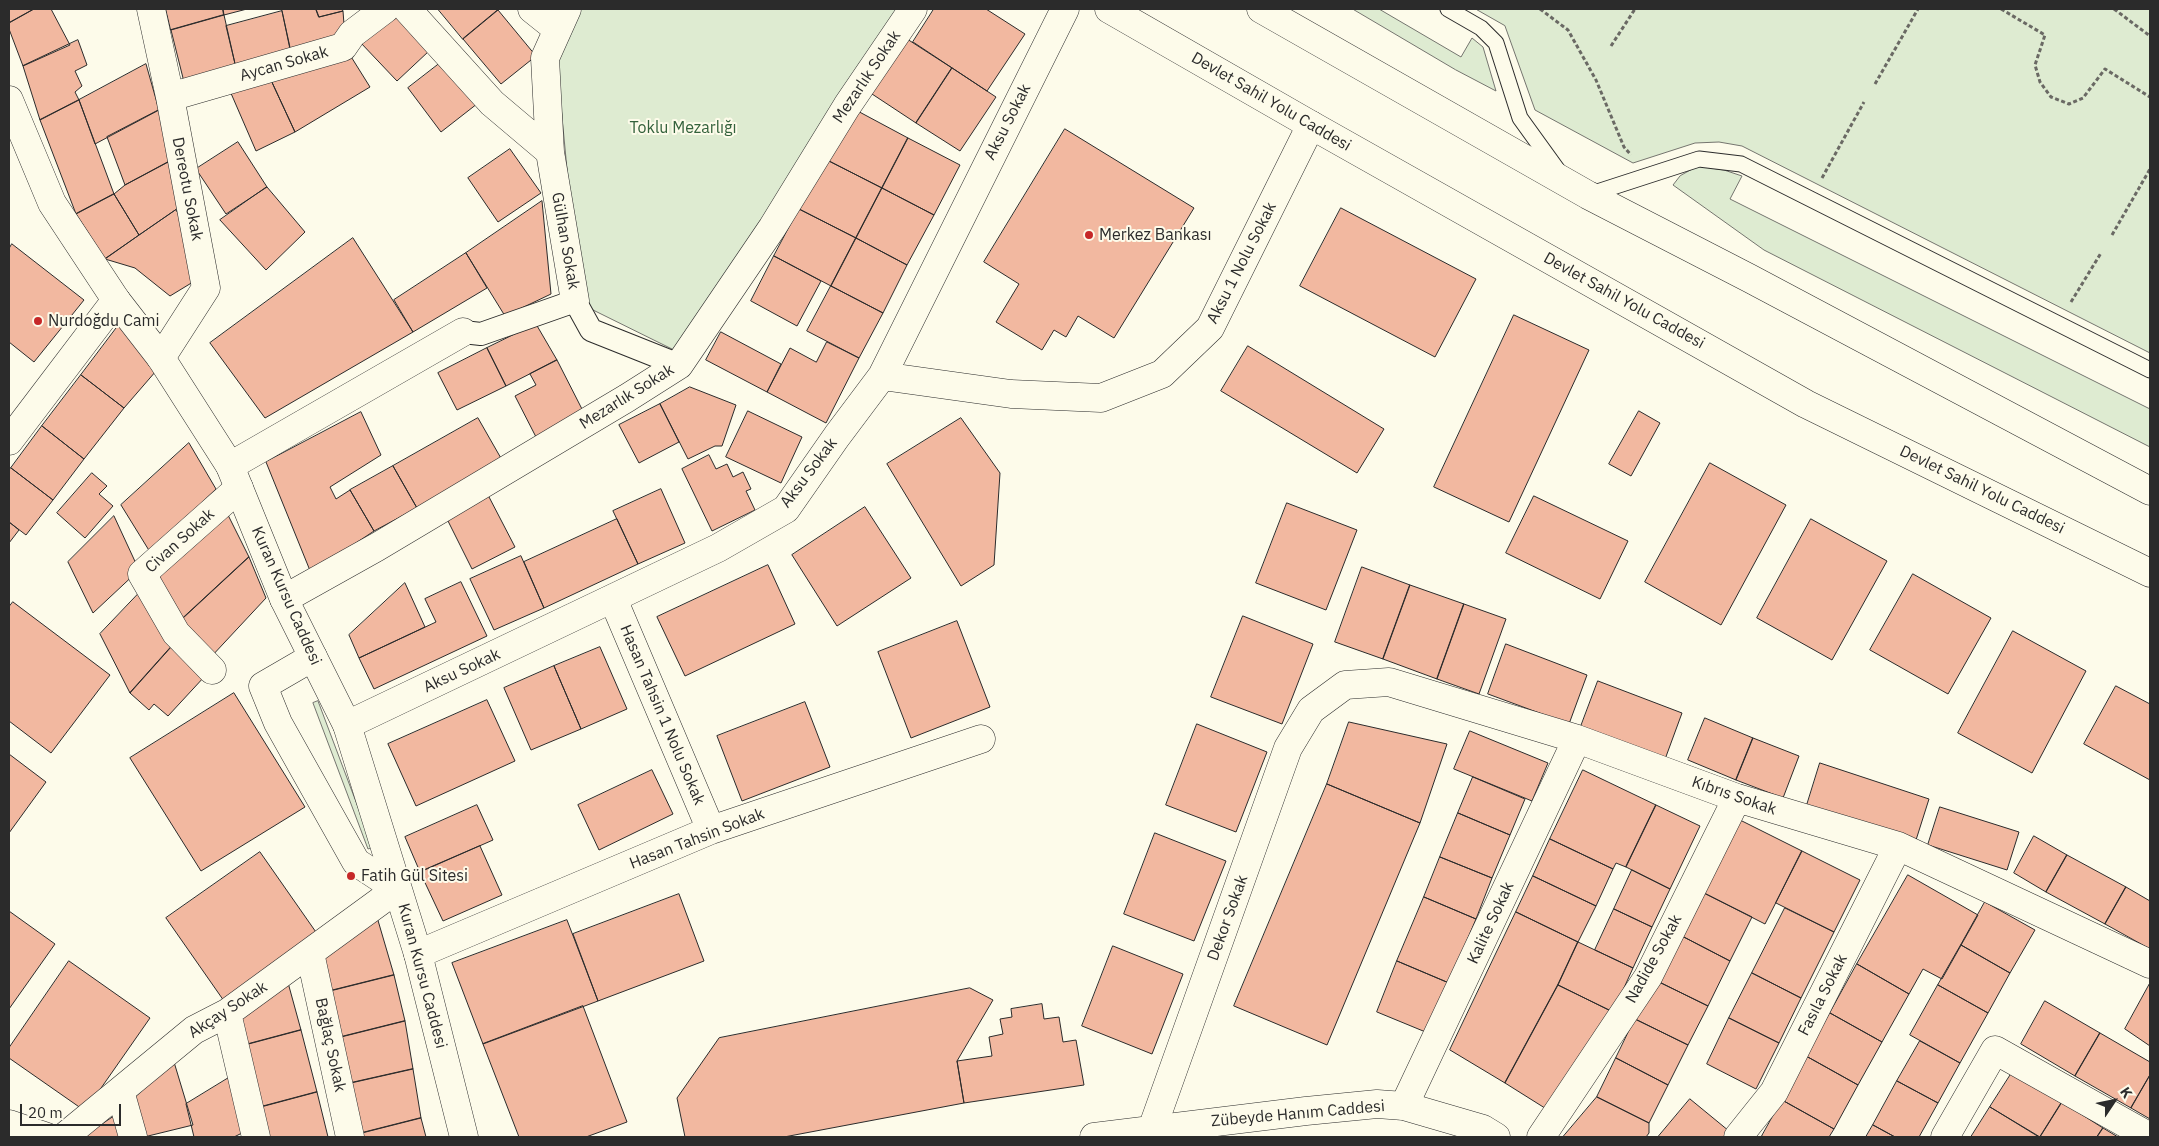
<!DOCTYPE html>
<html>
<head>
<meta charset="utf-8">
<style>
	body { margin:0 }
	#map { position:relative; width:2159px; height:1146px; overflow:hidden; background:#fdfbea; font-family:"IBM Plex Sans",sans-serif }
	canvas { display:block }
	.frame { position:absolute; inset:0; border:10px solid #2b2b2b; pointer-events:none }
	.north { position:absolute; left:2089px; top:1076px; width:50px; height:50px; -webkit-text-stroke:4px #fdfbea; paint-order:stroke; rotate:56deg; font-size:14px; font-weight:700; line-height:20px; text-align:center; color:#2b2b2b }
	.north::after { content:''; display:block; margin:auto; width:18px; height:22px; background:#2b2b2b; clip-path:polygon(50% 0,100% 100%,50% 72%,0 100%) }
	.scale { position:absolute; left:20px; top:1104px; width:101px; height:22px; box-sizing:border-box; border:2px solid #2b2b2b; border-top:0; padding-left:6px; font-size:15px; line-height:18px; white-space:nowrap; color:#2b2b2b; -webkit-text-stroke:4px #fdfbea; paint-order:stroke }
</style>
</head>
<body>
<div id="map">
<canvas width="2159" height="1146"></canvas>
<div class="frame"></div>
<div class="north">K</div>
<div class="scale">20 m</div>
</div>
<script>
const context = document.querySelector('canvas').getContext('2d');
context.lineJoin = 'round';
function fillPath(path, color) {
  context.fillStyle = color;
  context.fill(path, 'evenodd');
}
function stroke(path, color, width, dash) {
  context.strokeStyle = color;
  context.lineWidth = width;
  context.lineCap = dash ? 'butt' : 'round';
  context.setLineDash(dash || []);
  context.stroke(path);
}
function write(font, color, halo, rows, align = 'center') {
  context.font = font + ' "IBM Plex Sans",sans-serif';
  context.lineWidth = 4;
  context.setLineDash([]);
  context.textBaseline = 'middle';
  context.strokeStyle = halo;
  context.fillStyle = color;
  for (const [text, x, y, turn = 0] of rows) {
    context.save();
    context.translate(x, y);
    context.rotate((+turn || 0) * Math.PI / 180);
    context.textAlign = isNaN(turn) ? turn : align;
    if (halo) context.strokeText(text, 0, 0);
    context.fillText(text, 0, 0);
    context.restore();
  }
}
const green = new Path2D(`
	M581,9H901L766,220L674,350L589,308L569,190L556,54Z
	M1353,9H1379L1461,57L1472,38L1483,47L1496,91L1456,70Z
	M1476,9H2150V353L1742,146L1719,142L1695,143L1633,163L1535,110L1505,26Z
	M1698,166L1724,170L1742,176L1730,199L2150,409V447L1764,250L1673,185L1680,176Z
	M318,701L373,847L368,849L313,703Z`);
fillPath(green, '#deebd1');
stroke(green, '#74746e', 1);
const building = new Path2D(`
	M9,9H34L9,23Z
	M34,9H51L70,45L23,66L9,29V23Z
	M166,9H223L224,15L171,30Z
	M223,9H247L224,15Z
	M282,9H316L319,17L343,11L345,38L291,52Z
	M316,9H342L343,11L319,17Z
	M438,9H497L498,10L463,39Z
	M934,9H986L1025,34L987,91L913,42Z
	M498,10L536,56L501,84L463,39Z
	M282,11L291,52L236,68L226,26Z
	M392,12L429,51L397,81L360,42Z
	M224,15L236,68L184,82L171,30Z
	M904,37L952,68L916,123L869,92Z
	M78,40L87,65L75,71L82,86L75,92L79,100L40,120L23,66Z
	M350,55L370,87L295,132L270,78Z
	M448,57L482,100L441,132L408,88Z
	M146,64L159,110L95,144L79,100Z
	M952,68L996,97L960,151L916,123Z
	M270,78L295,132L256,151L230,91Z
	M79,100L114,194L76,214L40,120Z
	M852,108L908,138L882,188L825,159Z
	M159,110L172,160L125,185L107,137Z
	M1065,129L1194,208L1114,338L1078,316L1066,337L1054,330L1042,350L996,322L1019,284L984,262Z
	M908,138L960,165L934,215L882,188Z
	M238,142L267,187L226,214L196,169Z
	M510,149L541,193L498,222L468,178Z
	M825,159L882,188L856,238L799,209Z
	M172,160L181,206L139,235L114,194L125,185Z
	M267,187L305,232L266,270L220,220Z
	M882,188L934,215L907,265L856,238Z
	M114,194L139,235L105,259L76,214Z
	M542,201L551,294L505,316L466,253Z
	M1341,208L1476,279L1435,357L1300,286Z
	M799,209L856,238L831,286L774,256Z
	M176,210L187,228L193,282L170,296L135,268L105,259Z
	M353,238L413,332L265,418L210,343Z
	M856,238L907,265L883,313L831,286Z
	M12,244L84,300L34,362L9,342V249Z
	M466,253L487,288L413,332L394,300Z
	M774,256L821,281L797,326L751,301Z
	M831,286L883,313L859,358L807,331Z
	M1514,315L1589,350L1509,522L1434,487Z
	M121,322L156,371L124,408L81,375Z
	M536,324L557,360L506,386L487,348Z
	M721,332L781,364L767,392L706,360Z
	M827,342L859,358L826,423L767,392L790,348L816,362Z
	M1248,346L1384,429L1357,473L1221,391Z
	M487,348L506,386L457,410L438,373Z
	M557,360L584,413L536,437L515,396L536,385L530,374Z
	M81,375L124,408L84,459L42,426Z
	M690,387L736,405L722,446H715L688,459L660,404Z
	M660,404L679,442L639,463L619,425Z
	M748,411L802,437L781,483L726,457Z
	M1639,411L1660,423L1631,476L1609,464Z
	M361,412L381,455L330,487L336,499L350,490L374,531L311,573L266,462Z
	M478,418L502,460L417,508L393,466Z
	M961,418L1000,473L994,565L961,586L887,464Z
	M42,426L84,459L53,500L11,468Z
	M189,443L216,489L150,552L121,505Z
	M709,455L716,469L727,464L733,477L743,472L751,489L746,491L755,510L712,531L682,469Z
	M1710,463L1786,505L1721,625L1645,582Z
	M393,466L417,508L374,531L350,490Z
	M11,468L53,500L26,535L9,522V470Z
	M92,473L107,486L99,494L113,506L85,538L57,513Z
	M661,489L685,543L638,564L613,511Z
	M488,495L515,547L472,569L446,517Z
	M1534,496L1628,541L1600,599L1506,553Z
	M1287,503L1357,530L1326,610L1256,583Z
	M865,507L911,578L837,626L792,555Z
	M227,513L249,557L181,620L159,576Z
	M114,516L139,570L93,613L68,562Z
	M617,519L638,564L544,608L524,562Z
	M1811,519L1887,561L1832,660L1757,618Z
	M9,522L19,530L9,543Z
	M521,556L544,608L494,630L470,579Z
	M249,557L266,598L210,658L181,620Z
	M768,565L795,624L685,676L657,617Z
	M1362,567L1410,585L1383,659L1335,642Z
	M1913,574L1991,618L1948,694L1870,650Z
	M461,582L487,636L374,689L359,658L436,622L425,599Z
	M405,583L425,627L359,658L349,635Z
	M1410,585L1464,604L1437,679L1383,659Z
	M142,590L172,646L130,693L100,634Z
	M13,602L110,675L51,753L9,721V607Z
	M1464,604L1506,619L1479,694L1437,679Z
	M1243,616L1313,644L1282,724L1211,697Z
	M957,621L990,707L911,738L878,652Z
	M2013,631L2086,671L2032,773L1958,733Z
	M1506,644L1587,675L1569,724L1488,694Z
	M172,646L205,676L168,716L154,704L149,710L130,693Z
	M600,647L627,709L581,729L554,666Z
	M554,666L581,729L531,750L504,688Z
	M1598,681L1682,713L1664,762L1580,729Z
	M2116,686L2150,704V780L2084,744Z
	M234,693L305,807L201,871L130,758Z
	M487,700L515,761L416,806L388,744Z
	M805,702L830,767L742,801L717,736Z
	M1705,718L1753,738L1736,780L1688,760Z
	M1349,722L1447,744L1420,823L1327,784Z
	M1197,724L1267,752L1236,832L1166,805Z
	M1470,731L1548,763L1532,801L1454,769Z
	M1753,738L1799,756L1783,798L1736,780Z
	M9,754L46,782L9,833Z
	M1820,763L1929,799L1916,840L1807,805Z
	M652,770L673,814L599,850L578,805Z
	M1583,770L1656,805L1626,867L1616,863L1613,869L1550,839Z
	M1473,777L1525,799L1510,835L1458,813Z
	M1327,784L1420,823L1327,1045L1234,1006Z
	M477,805L493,840L420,872L405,837Z
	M1656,805L1700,826L1670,889L1626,867Z
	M1940,807L2019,832L2007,870L1928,845Z
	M1458,813L1510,835L1492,878L1440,857Z
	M1736,818L1802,851L1765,924L1700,891Z
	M1155,833L1226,861L1194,941L1124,914Z
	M2034,836L2067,855L2046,892L2014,873Z
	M1550,839L1613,869L1596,906L1533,876Z
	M480,846L502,895L443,921L420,872Z
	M1802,851L1860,880L1834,932L1776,903Z
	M260,852L318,935L224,1001L166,918Z
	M2067,855L2126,887L2105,924L2046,892Z
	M1440,857L1492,878L1476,919L1424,897Z
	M1632,870L1670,889L1652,927L1614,909Z
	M1908,875L1978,915L1942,979L1923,969L1909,994L1857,964Z
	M1533,876L1596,906L1578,942L1516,912Z
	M2126,887L2150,901V949L2105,924Z
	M1700,891L1752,917L1730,961L1678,934Z
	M679,894L704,961L598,1001L573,934Z
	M1424,897L1476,919L1449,983L1397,961Z
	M1985,902L2035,930L2010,973L1961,945Z
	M1785,908L1834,932L1801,998L1752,973Z
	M1614,909L1652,927L1633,968L1595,950Z
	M9,911L55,944L9,1009Z
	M1516,912L1578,942L1558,985L1505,1083L1450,1050Z
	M377,917L394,975L326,992L317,959Z
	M567,920L598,1001L483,1044L452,963Z
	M1678,934L1730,961L1708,1006L1655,980Z
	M1578,942L1633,968L1613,1012L1558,985Z
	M1961,945L2010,973L1988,1013L1938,985Z
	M1113,946L1183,974L1152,1054L1082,1026Z
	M69,961L150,1018L85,1111L9,1058V1048Z
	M1397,961L1449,983L1428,1033L1377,1012Z
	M1857,964L1909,994L1882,1042L1830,1013Z
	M1752,973L1801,998L1779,1043L1729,1018Z
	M394,975L405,1021L337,1038L326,992Z
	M287,979L301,1030L241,1046L234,1019Z
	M1655,980L1708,1006L1688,1045L1635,1019Z
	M2150,983V1046L2125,1029Z
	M1558,985L1613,1012L1548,1110L1505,1083Z
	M1938,985L1988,1013L1960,1063L1910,1035Z
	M970,988L993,1000L957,1061L964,1103L784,1137H685L677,1098L719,1038Z
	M2045,1001L2100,1033L2075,1076L2021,1044Z
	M1042,1004L1044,1019L1059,1017L1063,1042L1076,1040L1084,1085L964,1103L957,1061L992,1056L989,1037L1003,1034L1000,1019L1012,1017L1011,1009Z
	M583,1006L627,1122L586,1137H519L483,1044Z
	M1830,1013L1882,1042L1858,1085L1806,1056Z
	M1729,1018L1779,1043L1756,1089L1707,1064Z
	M1635,1019L1688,1045L1668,1085L1616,1058Z
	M405,1021L413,1069L342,1085L337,1038Z
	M301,1030L317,1092L257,1108L241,1046Z
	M2100,1033L2150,1062V1075L2131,1108L2075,1076Z
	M1920,1041L1960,1063L1938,1103L1897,1081Z
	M1806,1056L1858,1085L1834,1129L1782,1100Z
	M1616,1058L1668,1085L1649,1123L1597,1097Z
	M174,1062L193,1125L144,1137L129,1103Z
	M413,1069L421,1118L354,1135L342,1085Z
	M2013,1071L2062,1102L2040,1137L1990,1107Z
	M235,1074L242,1133L234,1137H194L186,1104Z
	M2150,1075V1119L2131,1108Z
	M1897,1081L1938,1103L1919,1137H1895L1873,1125Z
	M317,1092L328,1137H265L257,1108Z
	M1597,1097L1649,1123V1133L1646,1137H1563Z
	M1690,1099L1729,1131L1724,1137H1658Z
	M1782,1100L1834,1129L1829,1137H1764L1762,1136Z
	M2062,1102L2103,1128L2097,1137H2040Z
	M1990,1107L2039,1137H1971Z
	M119,1113L126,1137H83Z
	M421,1118L426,1137H355L354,1135Z
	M1873,1125L1895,1137H1866Z
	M2103,1128L2118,1137H2097Z`);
fillPath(building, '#f2b8a0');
stroke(building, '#2b2b2b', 1);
const service = new Path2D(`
	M1448,9L1481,28L1496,43L1520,118L1559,172
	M1588,195L1699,159L1741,164L2150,370`);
const pedestrian = new Path2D(`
	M463,332L481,334L575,301L591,330L679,365`);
const minor = new Path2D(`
	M151,9L170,97L206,288L161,358
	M407,9L492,103L550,152
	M532,9L557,29
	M567,9L545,58L550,152L575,301
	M170,97L343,47L352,34L385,9
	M882,376L1011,394L1101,398L1162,374L1210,328L1311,125
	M9,441L116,300
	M230,466L463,332
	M284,599L377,547L627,398L679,365L772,228L847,106L913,9
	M613,599L711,830
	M212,670L176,633L142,574L239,488
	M347,725L718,548L786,509L837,436L882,376L1065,9
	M310,953L350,1137
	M418,954L711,830L981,739
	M227,1013L256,1137
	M120,1091L133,1137
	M1404,1106L1577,739
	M9,1124L47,1137
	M1152,1129L1288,748L1311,710L1345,685L1389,682L1577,739L1737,798L1898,846L2150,964
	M64,1137L194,1030L227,1013L397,889L356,862L278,723L263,686L313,657
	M1541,1137L1648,977L1737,798
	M1738,1137L1774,1092L1898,846
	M1945,1137L1995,1050L2150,1137`);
const tertiary = new Path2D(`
	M9,100L52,203L116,300L161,358L230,466L284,599L347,725L418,954L464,1137
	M1094,1137L1306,1111L1377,1104L1404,1106L1483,1129L1496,1137`);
const primary = new Path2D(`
	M1109,9L1311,125L1806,404L2150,573
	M1261,9L1588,195L1749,278L2150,491`);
stroke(service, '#2b2b2b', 17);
stroke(pedestrian, '#2b2b2b', 24);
stroke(minor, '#2b2b2b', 29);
stroke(tertiary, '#2b2b2b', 29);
stroke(primary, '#2b2b2b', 29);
stroke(new Path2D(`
	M1540,9L1568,30L1596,80L1624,147L1631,155
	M2001,9L2045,35L2035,65L2040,82L2051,97L2069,104L2083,98L2105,69L2150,97
	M2114,9L2150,36
	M1611,46L1635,9
	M1875,84L1918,9
	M1822,178L1864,102
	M2112,235L2150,169
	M2071,302L2101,253`), '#6a6964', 3, [4, 2.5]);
stroke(service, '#fdfbea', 15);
stroke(pedestrian, '#fdfbea', 22);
stroke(minor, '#fdfbea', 28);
stroke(tertiary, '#fdfbea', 28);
stroke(primary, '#fdfbea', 28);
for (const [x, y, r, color] of [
	[1089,235,5,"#c62828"],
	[38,321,5,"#c62828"],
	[351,876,5,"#c62828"]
]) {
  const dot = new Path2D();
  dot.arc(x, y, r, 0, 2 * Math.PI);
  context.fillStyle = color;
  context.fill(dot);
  stroke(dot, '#fdfbea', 2);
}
write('16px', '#2b2b2b', '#fdfbea', [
	["Aycan Sokak",284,64,-16],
	["Mezarlık Sokak",867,77,-56],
	["Devlet Sahil Yolu Caddesi",1271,102,30],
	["Aksu Sokak",1008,122,-63],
	["Dereotu Sokak",187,189,79],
	["Gülhan Sokak",565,241,80],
	["Aksu 1 Nolu Sokak",1242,263,-63],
	["Devlet Sahil Yolu Caddesi",1624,301,29],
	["Mezarlık Sokak",627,397,-32],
	["Aksu Sokak",809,473,-53],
	["Devlet Sahil Yolu Caddesi",1982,490,26],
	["Civan Sokak",180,541,-42],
	["Kuran Kursu Caddesi",286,596,66],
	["Aksu Sokak",462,671,-25],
	["Hasan Tahsin 1 Nolu Sokak",662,715,67],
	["Kıbrıs Sokak",1734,796,19],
	["Hasan Tahsin Sokak",697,839,-21],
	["Dekor Sokak",1228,918,-70],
	["Kalite Sokak",1491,923,-65],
	["Nadide Sokak",1654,959,-61],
	["Kuran Kursu Caddesi",422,976,75],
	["Fasıla Sokak",1823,995,-63],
	["Akçay Sokak",228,1010,-33],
	["Bağlaç Sokak",330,1045,78],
	["Zübeyde Hanım Caddesi",1298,1114,-5]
]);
write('16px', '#34623c', '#fdfbea', [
	["Toklu Mezarlığı",683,128]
]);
write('16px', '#2b2b2b', '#fdfbea', [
	["Merkez Bankası",1099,235],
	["Nurdoğdu Cami",48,321],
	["Fatih Gül Sitesi",361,876]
], 'left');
</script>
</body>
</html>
